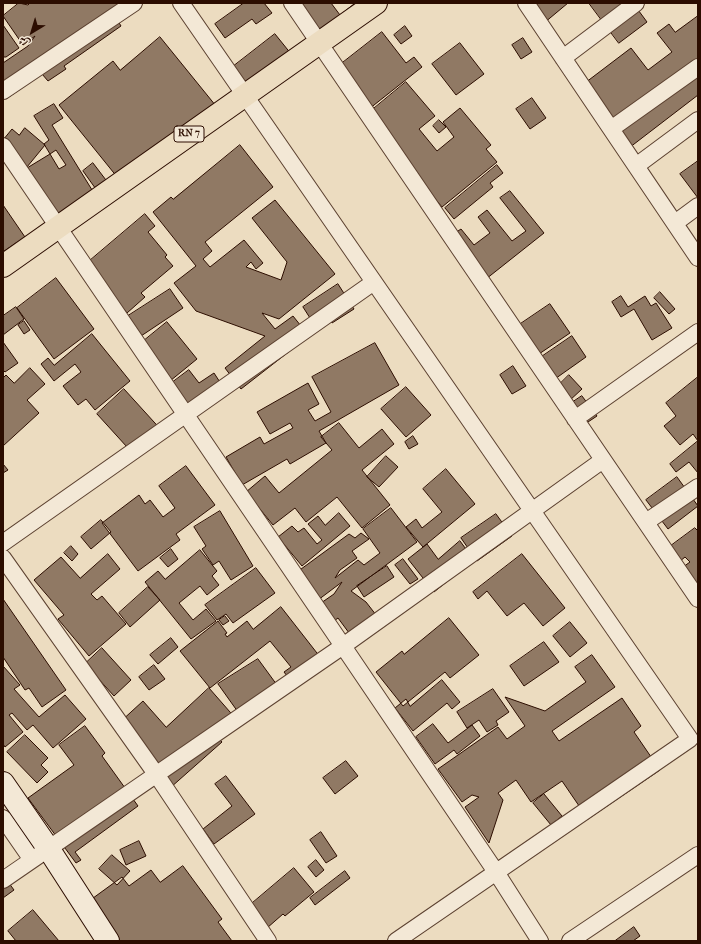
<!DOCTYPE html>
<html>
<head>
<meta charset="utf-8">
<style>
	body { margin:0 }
	#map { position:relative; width:701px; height:944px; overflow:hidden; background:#ecdcc0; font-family:"IM FELL French Canon",Amiri,serif }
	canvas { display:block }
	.frame { position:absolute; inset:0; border:4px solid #2c0d00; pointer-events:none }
	.north { position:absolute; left:12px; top:12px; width:40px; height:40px; -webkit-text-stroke:3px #f3e8d6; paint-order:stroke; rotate:218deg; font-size:11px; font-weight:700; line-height:16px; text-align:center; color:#2c0d00 }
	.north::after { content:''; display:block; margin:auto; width:14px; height:18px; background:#2c0d00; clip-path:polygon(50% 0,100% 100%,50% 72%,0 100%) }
</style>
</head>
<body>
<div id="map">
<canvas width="701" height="944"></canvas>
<div class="frame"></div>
<div class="north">ش</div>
</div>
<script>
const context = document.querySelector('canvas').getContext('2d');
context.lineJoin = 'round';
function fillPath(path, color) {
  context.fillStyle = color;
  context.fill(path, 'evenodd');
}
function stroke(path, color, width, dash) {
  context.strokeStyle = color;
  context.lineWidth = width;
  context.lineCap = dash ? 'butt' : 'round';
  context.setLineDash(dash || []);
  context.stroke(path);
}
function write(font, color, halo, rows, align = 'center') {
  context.font = font + ' "IM FELL French Canon",serif';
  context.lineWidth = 3;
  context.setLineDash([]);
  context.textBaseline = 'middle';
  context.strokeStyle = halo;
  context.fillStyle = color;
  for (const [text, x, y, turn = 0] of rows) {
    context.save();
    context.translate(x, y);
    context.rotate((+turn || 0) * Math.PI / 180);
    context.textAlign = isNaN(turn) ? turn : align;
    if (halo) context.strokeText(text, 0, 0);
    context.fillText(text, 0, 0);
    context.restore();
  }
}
const building = new Path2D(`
	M19,3L28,5L30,3H143L118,21L121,26L64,66L66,69L48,81L42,74L6,99L3,95V63L28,46L35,36L23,45L3,16Z
	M244,3H264L272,13L256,24L252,19L225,38L215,24Z
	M292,3H331L340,15L354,4L364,17L325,47Z
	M528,3H568L544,23Z
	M589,3H633L647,22L619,43Z
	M698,16V95L625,151L577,89L631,48L648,70L672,52L657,33L669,24L675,32Z
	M3,25L19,48L6,57H3Z
	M405,26L412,36L401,44L394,35Z
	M382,32L406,63L414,57L422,67L369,109L336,68Z
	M275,34L300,65L255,100L230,69Z
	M160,37L216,106L126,188L59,105L113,61L120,70Z
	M523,38L532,52L521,59L512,45Z
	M460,43L484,74L456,95L432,64Z
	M406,82L435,116L419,129L437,151L454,137L443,122L460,108L491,145L486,149L497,162L442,207L365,116Z
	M532,98L546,118L530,129L516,109Z
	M54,104L63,118L52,125L97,198L60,221L27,168L50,154L59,169L66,165L56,150L50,154L44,144L49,140L34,116Z
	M439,120L446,127L439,133L433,126Z
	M25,128L45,145L27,167L3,147V140L12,129L19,135Z
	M240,145L273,187L205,242L212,251L203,259L210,267L244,240L263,263L256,269L251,262L246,267L281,280L287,262L252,218L275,200L335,274L279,319L262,313L275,329L293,316L309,336L241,389L225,368L265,336L196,311L174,283L196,266L153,212L171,197L173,199Z
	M698,161V198L680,174Z
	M93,163L109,184L98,192L83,171Z
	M497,165L503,173L490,183L493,187L454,219L445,208Z
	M510,191L544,233L486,279L452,235L461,229L474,245L490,233L478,217L487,210L512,241L526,231L500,198Z
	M3,205L27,240L18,246L16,243L3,252Z
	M145,214L155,226L148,232L167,255L165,257L173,266L141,293L145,297L127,313L86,264Z
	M56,278L94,329L54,359L17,308Z
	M338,284L354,309L332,323L330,320L317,329L303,307Z
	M170,289L183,308L141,336L128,316Z
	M660,292L675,309L669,314L654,298Z
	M621,296L628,307L645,296L651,306L656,303L672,328L652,340L634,309L621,317L612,302Z
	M550,304L570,333L536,356L516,327Z
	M16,307L24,319L3,335V316Z
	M24,321L30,330L24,334L18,325Z
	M167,322L197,359L170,381L140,344Z
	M92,334L130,381L95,410L86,399L78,405L63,386L81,372L75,364L54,381L41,364L48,358L54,365Z
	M572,336L586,357L552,381L537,360Z
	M3,342L18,363L5,372L3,370Z
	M375,343L399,385L319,431L326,443L290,464L287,459L242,485L226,457L260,437L264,444L293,428L290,423L270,434L257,412L308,383L319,404L308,410L315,421L331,412L312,377Z
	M513,366L526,386L512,394L500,375Z
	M30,368L45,384L27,400L39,413L3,446V378L6,375L14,383Z
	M189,370L199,383L214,373L227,393L195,415L173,382Z
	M569,375L582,389L568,402L555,389Z
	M698,377V441L693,434L680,445L664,426L676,416L666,403Z
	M406,387L431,415L406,437L381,409Z
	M124,389L164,433L137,458L97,414Z
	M582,396L597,416L585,424L570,404Z
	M339,423L359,448L382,429L394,444L362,470L390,505L362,528L337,497L306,522L295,508L273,525L246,492L265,476L279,493L332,450L321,437Z
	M413,436L418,444L409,449L405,442Z
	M698,441V473L689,462L676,472L670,464Z
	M386,456L398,467L379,487L367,477Z
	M3,464L8,470L3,473Z
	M186,466L215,505L176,534L180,540L138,571L102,523L139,495L145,504L150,500L163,517L175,508L159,486Z
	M446,469L475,504L423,547L406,527L416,519L422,528L442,512L423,489Z
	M677,477L698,506L668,529L646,500Z
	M391,508L417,542L351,591L366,602L380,620L355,641L338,618L334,621L321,603L334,594L342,582L318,600L297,572L349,534L355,538L361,533L369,539L352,551L357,558L340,570L335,578L358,560L364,565L380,553L363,529Z
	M220,511L253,566L231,580L219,561L213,565L202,549L206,546L194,527Z
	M339,513L350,526L302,566L278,537L292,526L298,532L304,528L317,544L322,540L308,524L318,516L325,525Z
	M496,514L512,536L477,561L461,538Z
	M101,520L111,532L91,549L81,537Z
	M695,528L698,531V594L679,570L690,562L685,557L679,562L668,548Z
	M460,541L474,560L434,592L408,559L427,544L438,559Z
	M71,546L78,554L72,561L64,553Z
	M171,549L178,559L168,567L160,558Z
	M200,550L217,571L212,576L219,585L207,595L200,586L179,603L193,620L206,609L216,621L191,639L145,582L158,571L165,579Z
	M108,554L120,569L91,594L97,600L102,596L126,624L89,656L58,619L64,615L34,580L61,557L80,578Z
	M522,554L565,608L543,626L524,603L507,616L487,591L478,599L473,592Z
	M403,559L418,579L410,584L395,565Z
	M387,566L394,577L364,597L357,586Z
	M256,568L275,593L233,623L226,614L217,620L205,605Z
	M148,587L160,600L130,627L119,613Z
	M3,599L66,690L42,707L29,688L25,690L3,657Z
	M281,607L324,662L294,685L284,672L291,667L270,641L210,688L180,651L218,621L227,633L225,634L227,637L247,621L253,629Z
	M225,616L229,621L223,625L219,620Z
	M449,618L479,655L450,678L445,672L403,706L376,672L402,651L404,654Z
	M570,622L587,643L570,657L553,636Z
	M171,638L178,647L158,664L150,655Z
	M544,642L559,662L524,686L510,666Z
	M102,648L131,680L114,696L85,664Z
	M592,655L615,687L552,731L559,741L622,698L641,726L634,732L660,770L588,819L562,781L531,802L516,780L498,793L503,800L489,843L465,807L479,797L472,795L462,802L438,769L498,727L507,739L525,726L505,697L545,711L586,682L575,667Z
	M258,659L277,685L238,712L218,684Z
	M154,665L165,679L149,690L139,677Z
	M3,666L20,685L14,689L39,717L65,695L86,719L53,748L33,725L27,730L12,713L9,715L23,732L5,747L3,744Z
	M442,680L460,702L452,709L447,703L413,731L395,708L406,699L410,706Z
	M209,688L237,720L210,729L222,742L170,788L119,723L143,701L166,727Z
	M493,689L509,712L496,721L498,725L487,732L479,720L467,728L457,712Z
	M433,724L448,743L472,725L480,736L457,754L454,750L435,764L416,737Z
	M85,726L105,753L102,756L138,806L75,852L81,860L76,863L28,798L74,765L59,745Z
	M25,735L48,758L41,765L48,772L37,783L7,752Z
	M346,761L358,776L335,794L323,778Z
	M226,776L255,814L214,844L203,829L232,806L215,784Z
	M544,794L562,816L551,825L533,803Z
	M321,832L337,856L326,863L310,840Z
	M139,841L146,856L126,865L120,850Z
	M112,855L130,871L117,885L99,869Z
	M316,860L324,870L316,877L308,867Z
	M183,866L222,919L218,922L232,941H119L89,901L122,877L129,886L151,870L160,882Z
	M294,868L314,892L285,916L283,914L267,928L249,906Z
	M345,871L350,878L315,905L310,898Z
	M3,875L14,890L3,898Z
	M33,910L59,941H16L8,931Z
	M634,927L640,936L633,941H615Z`);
fillPath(building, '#907964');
stroke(building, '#2c0d00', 1);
const street = new Path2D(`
	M181,3L690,739L396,941
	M292,3L698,599
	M526,3L698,258
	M563,58L636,3
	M3,91L134,3
	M611,129L698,67
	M3,146L343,646L496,872L540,941
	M636,166L698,120
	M675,223L698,206
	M575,419L698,332
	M646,522L698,487
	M3,543L374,282
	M3,558L156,774L268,941
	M3,818L32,860
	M3,880L343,646L603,460
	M570,941L698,855`);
const secondary = new Path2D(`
	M3,783L48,848L108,941`);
const primary = new Path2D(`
	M3,266L376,3`);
stroke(street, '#5c4130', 18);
stroke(secondary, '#2c0d00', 24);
stroke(primary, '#2c0d00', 24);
stroke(street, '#f3e8d6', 16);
stroke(secondary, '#f3e8d6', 22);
stroke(primary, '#ecdcc0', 22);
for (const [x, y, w] of [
	[189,134,30]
]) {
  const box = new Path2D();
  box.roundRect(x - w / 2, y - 8, w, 16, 3);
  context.fillStyle = '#f3e8d6';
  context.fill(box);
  stroke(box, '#2c0d00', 1);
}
write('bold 10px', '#2c0d00', null, [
	["RN 7",189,134]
]);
</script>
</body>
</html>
